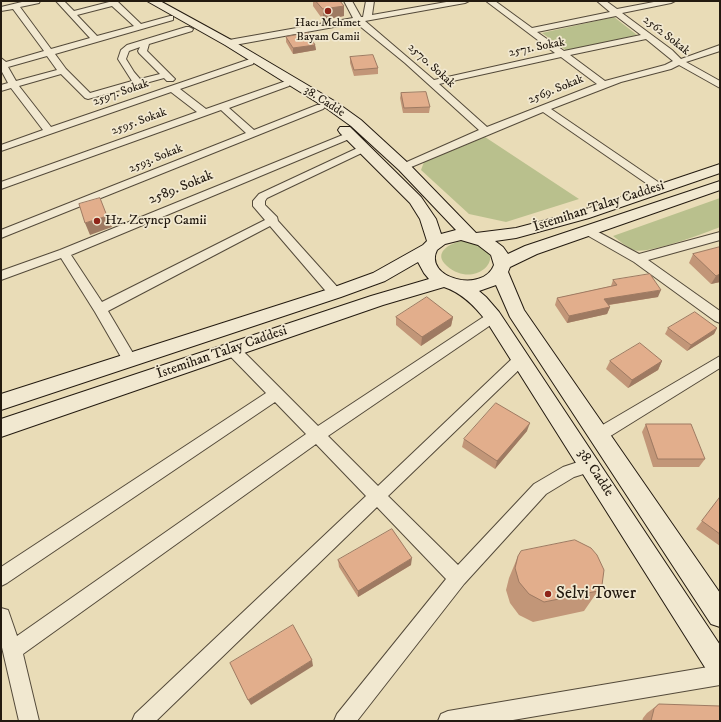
<!DOCTYPE html>
<html>
<head>
<meta charset="utf-8">
<style>
	body { margin:0 }
	#map { position:relative; width:721px; height:722px; overflow:hidden; background:#e9dcb7; font-family:"IM FELL DW Pica",serif }
	canvas { display:block }
	.frame { position:absolute; inset:0; border:2px solid #231a10; pointer-events:none }
</style>
</head>
<body>
<div id="map">
<canvas width="721" height="722"></canvas>
<div class="frame"></div>
</div>
<script>
const context = document.querySelector('canvas').getContext('2d');
context.lineJoin = 'round';
function fillPath(path, color) {
  context.fillStyle = color;
  context.fill(path, 'evenodd');
}
function stroke(path, color, width, dash) {
  context.strokeStyle = color;
  context.lineWidth = width;
  context.lineCap = dash ? 'butt' : 'round';
  context.setLineDash(dash || []);
  context.stroke(path);
}
function write(font, color, halo, rows, align = 'center') {
  context.font = font + ' "IM FELL DW Pica",serif';
  context.lineWidth = 3.5;
  context.setLineDash([]);
  context.textBaseline = 'middle';
  context.strokeStyle = halo;
  context.fillStyle = color;
  for (const [text, x, y, turn = 0] of rows) {
    context.save();
    context.translate(x, y);
    context.rotate((+turn || 0) * Math.PI / 180);
    context.textAlign = isNaN(turn) ? turn : align;
    if (halo) context.strokeText(text, 0, 0);
    context.fillText(text, 0, 0);
    context.restore();
  }
}
fillPath(new Path2D(`
	M614,17L637,35L567,51L542,33Z
	M485,137L579,199L506,222L469,214L421,170L424,162Z
	M720,198V227C705,233 646,255 634,250C626,247 619,240 613,236Z
	M462,241C518,245 479,294 447,266C432,253 450,243 462,241Z`), '#b9c08d');
const street = new Path2D(`
	M26,1H40L39,3L20,7L51,49L90,38L56,1H64L74,11L113,1H117L141,24L170,16H173V20L55,54L66,69L90,93L132,81L118,59L121,50L127,45L186,27H189L193,29L192,31L149,44L147,51L175,79L173,81H167L164,78L88,99L85,98L61,74L19,86L51,127L250,59L253,60L254,62L253,64L180,89L206,109L283,82H289L291,84L289,86L229,108L254,130L317,105H323L325,107L323,109L1,238V230L246,133L221,110L1,189V182L197,112L171,92L1,151V145L43,130L11,88L1,91V85L8,83L1,70V58L6,62L44,51L13,9L1,11V7ZM112,6L134,26L97,36L77,15ZM140,47L138,51L139,53L160,74L140,79L134,72L126,59L129,51ZM47,56L57,70L16,81L8,67Z
	M344,1H352L361,17H363L366,1H374L372,15L452,1H469L465,3L365,21L434,80L555,53L486,1H495L532,28L610,12L597,1H606L617,9L659,1H675L671,3L622,13L672,50L681,59L720,45V51L686,62L720,81V88L679,65L671,69L621,82L551,109L664,186L666,188L664,190H656L543,112L404,170L399,167L400,165L479,130L405,63L356,23L229,46L225,43L229,40L353,18ZM616,16L641,35L564,51L537,32ZM646,39L673,61L665,65L605,81L570,55ZM561,57L597,84L487,127L439,84Z
	M350,132L355,135L354,137L71,255L102,302L265,220L253,206V201L259,194L364,145L369,148L368,150L267,198L265,201V205L277,217L278,221L340,290L341,293L340,296L335,298L330,296L270,226L108,311L137,360L135,364L130,365L125,364L95,312L61,258L1,280V271L60,250Z
	M589,227L639,254L720,232V240L648,260L720,311V323L715,321L634,262L585,234L583,231L585,228Z
	M493,312L498,314L500,317L498,320L328,436L378,486L516,355L521,354L526,355L528,359L526,363L388,496L458,565L534,484L563,467L590,458L596,460L598,465L596,470L574,477L546,494L464,584L357,721H334L337,714L446,579L377,507L156,721H132L135,714L366,496L316,444L23,654L39,721H19L1,643V608L8,610L17,636L306,434L275,402L7,583L1,586V567L266,393L228,354L226,350L228,346L233,345L238,346L318,426L488,314Z
	M720,356V368L604,440L599,441L594,440L591,435L594,430Z
	M720,665V685L507,721H438L441,714L448,711Z`);
const secondary = new Path2D(`
	M147,1H160L233,41L336,102L361,120L409,164L476,233L516,228L577,212L720,164V173L589,218L516,238L495,241L503,247L508,254L525,246L720,181V190L537,254L510,267L508,272L524,310L720,593V627L711,624L510,317L496,285L479,291L486,297L499,312L720,645V681L711,677L487,322C475,306 462,293 444,287L383,305L1,437V419L371,296L429,279L424,273L418,262L385,281L341,297L1,410V394L329,289L373,273L423,245L427,241L420,219L410,203L340,133L338,130L340,127H350L421,197L436,219L441,234L456,230L399,170L351,126L326,108L225,45ZM461,240L478,245L491,255L494,265C483,294 423,278 437,250L445,244Z`);
stroke(street, '#544a3a', 2);
stroke(secondary, '#231a10', 2);
fillPath(street, '#f1e8d0');
fillPath(secondary, '#f1e8d0');
fillPath(new Path2D(`
	M313,1H340L344,6V16L323,20L313,6Z
	M286,37L315,45L316,50L293,54L286,42Z
	M350,57L378,68V74L354,76L350,63Z
	M401,93L430,107L429,113H403L400,98Z
	M720,247V282L711,284L689,263L693,254Z
	M613,280L658,297L609,305L610,307L607,314L567,323L555,305L557,298L611,286Z
	M396,317H453L451,326L421,346L396,325Z
	M668,328H717L714,334L687,351L665,334Z
	M610,361H662L658,370L628,388L606,369Z
	M646,424L705,459L699,467H653L642,432Z
	M527,431L495,469L462,447L464,439Z
	M720,497V546L696,529Z
	M518,556L602,585L584,611L533,622L519,615L510,603L506,590L509,578Z
	M338,560L411,565L358,597L339,567Z
	M659,704L720,721H642L643,718L647,713Z`), '#c29678');
fillPath(new Path2D(`
	M344,6V16L323,20V9Z
	M315,45L316,50L293,54V48Z
	M107,216L112,227L90,235L85,223Z
	M720,274V282L711,284L716,276Z
	M661,290L658,297L601,306L604,299Z
	M610,307L607,314L567,323L569,316Z
	M453,317L451,326L421,346L422,337Z
	M717,328L714,334L687,351L691,345Z
	M662,361L658,370L628,388L632,380Z
	M530,423L527,431L495,469L497,461Z
	M412,558L411,565L358,597V591Z
	M312,660L313,666L251,705L248,700Z`), '#9e7a62');
const building = new Path2D(`
	M316,1H340L344,6L323,9Z
	M308,33L315,45L293,48L286,37Z
	M373,55L378,68L354,70L350,57Z
	M426,92L430,107L404,108L401,93Z
	M100,198L107,216L85,223L79,204Z
	M720,247V274L716,276L693,254Z
	M650,274L661,290L604,299L610,307L569,316L557,298L617,285L613,280Z
	M427,297L453,317L422,337L396,317Z
	M695,312L717,328L691,345L668,328Z
	M640,343L662,361L632,380L610,361Z
	M496,403L530,423L497,461L464,439Z
	M646,424H691L705,459H658Z
	M720,497V534L702,521Z
	M392,529L412,558L358,591L338,560Z
	M575,540L591,548L597,555L604,570L602,585L598,591L544,602L529,594L519,582L515,568L518,556L521,551Z
	M293,625L312,660L248,700L230,663Z
	M659,704L720,706V721H651L654,709Z`);
fillPath(building, '#e2ae8c');
stroke(building, '#9e7a62', 1);
for (const [x, y, r, color] of [
	[328,11,4,"#8f2418"],
	[97,221,4,"#8f2418"],
	[548,594,4,"#8f2418"]
]) {
  const dot = new Path2D();
  dot.arc(x, y, r, 0, 2 * Math.PI);
  context.fillStyle = color;
  context.fill(dot);
  stroke(dot, '#f1e8d0', 1.5);
}
write('12px', '#231a10', '#f1e8d0', [
	["Hacı Mehmet",328,24],
	["Bayam Camii",328,38]
]);
write('12px', '#231a10', '#f1e8d0', [
	["2562 Sokak",666,36,38],
	["2571. Sokak",537,48,-11],
	["2570. Sokak",431,66,42],
	["2569. Sokak",556,90,-22],
	["2597. Sokak",121,93,-19],
	["38. Cadde",324,102,33],
	["2595. Sokak",139,122,-20],
	["2593. Sokak",156,159,-22]
]);
write('14px', '#231a10', '#f1e8d0', [
	["2589. Sokak",181,188,-22],
	["İstemihan Talay Caddesi",599,207,-18],
	["İstemihan Talay Caddesi",222,353,-19],
	["38. Cadde",595,473,57]
]);
write('14px', '#231a10', '#f1e8d0', [
	["Hz. Zeynep Camii",105,221]
], 'left');
write('17px', '#231a10', '#f1e8d0', [
	["Selvi Tower",556,594]
], 'left');
</script>
</body>
</html>
